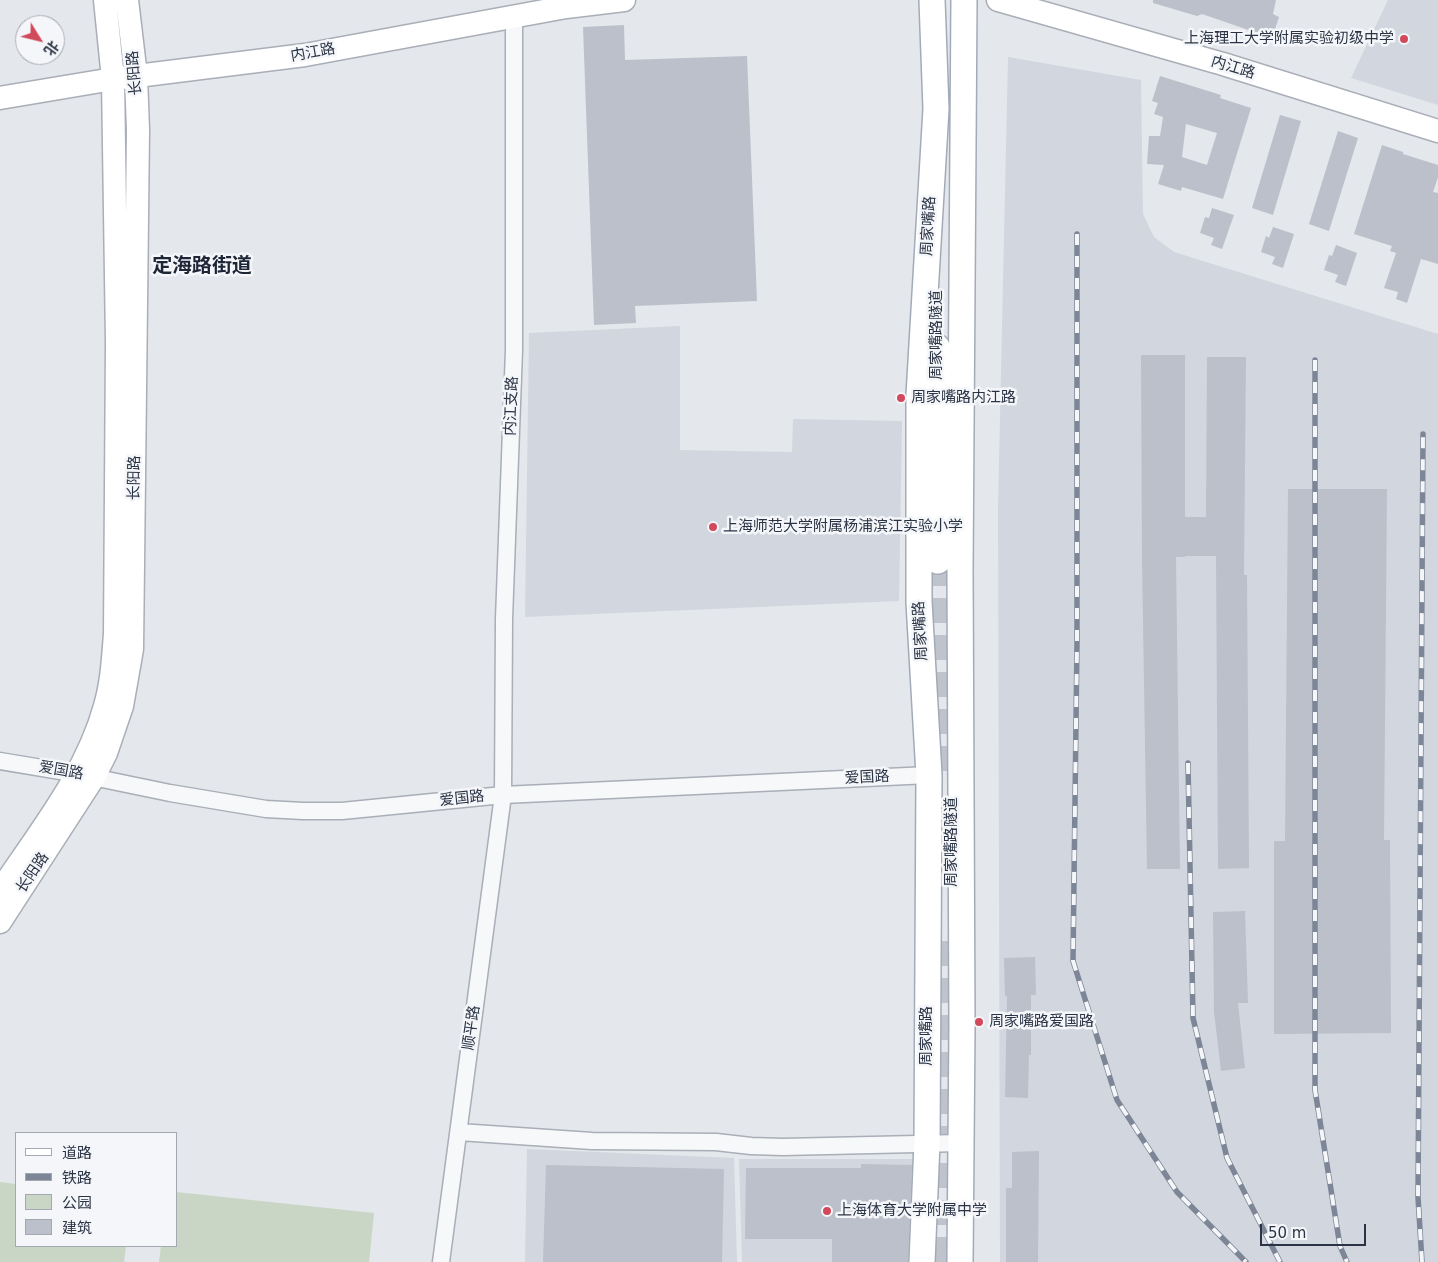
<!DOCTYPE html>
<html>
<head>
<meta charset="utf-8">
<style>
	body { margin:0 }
	#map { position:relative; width:1438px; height:1262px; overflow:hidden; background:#e4e7ec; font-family:"DejaVu Sans","Noto Sans SC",sans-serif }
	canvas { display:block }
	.legend { position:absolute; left:15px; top:1132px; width:162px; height:115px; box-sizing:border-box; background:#f4f6f9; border:1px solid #a4a8b1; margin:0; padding:6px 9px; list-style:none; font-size:15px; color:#2b3445 }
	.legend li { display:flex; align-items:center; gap:10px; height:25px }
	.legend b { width:25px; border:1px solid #a4a8b1 }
	.north { position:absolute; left:15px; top:15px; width:50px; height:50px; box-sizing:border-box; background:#f4f6f9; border:1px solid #a4a8b1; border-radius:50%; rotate:126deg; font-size:14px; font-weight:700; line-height:20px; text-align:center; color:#2b3445 }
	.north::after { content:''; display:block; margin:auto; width:18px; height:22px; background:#d1495b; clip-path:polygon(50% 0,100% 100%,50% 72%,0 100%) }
	.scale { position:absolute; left:1260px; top:1224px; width:106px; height:22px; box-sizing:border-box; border:2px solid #2b3445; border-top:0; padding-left:6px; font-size:15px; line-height:18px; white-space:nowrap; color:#2b3445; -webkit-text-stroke:4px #f4f6f9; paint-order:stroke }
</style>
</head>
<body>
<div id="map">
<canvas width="1438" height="1262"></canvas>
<ul class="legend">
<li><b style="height:6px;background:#fff"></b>道路</li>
<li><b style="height:6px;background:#7d8696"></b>铁路</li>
<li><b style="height:14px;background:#c9d6c5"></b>公园</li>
<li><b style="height:14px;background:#bbc0ca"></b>建筑</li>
</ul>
<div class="north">北</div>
<div class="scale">50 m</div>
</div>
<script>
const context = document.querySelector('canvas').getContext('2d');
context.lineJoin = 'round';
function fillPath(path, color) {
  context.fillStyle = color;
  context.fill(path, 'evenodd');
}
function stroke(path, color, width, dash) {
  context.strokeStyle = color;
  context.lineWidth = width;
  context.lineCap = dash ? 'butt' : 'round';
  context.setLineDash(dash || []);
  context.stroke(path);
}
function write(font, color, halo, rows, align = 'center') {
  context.font = font + ' "DejaVu Sans","Noto Sans SC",sans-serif';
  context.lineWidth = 5;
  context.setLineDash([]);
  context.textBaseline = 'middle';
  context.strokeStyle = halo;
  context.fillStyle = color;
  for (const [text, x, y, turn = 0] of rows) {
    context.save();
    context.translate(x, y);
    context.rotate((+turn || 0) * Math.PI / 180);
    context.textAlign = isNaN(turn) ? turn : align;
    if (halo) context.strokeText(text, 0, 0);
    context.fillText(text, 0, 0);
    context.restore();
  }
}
fillPath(new Path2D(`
	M1388,0H1438V105L1351,78Z
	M1008,57L1141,80L1143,214L1154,237L1174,252L1438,334V1262H1000L998,507Z
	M680,326V450L792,452L793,419L902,421L899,601L525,617L529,333Z
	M527,1149L734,1158L737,1262H525Z
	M739,1159H915L912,1262H742Z`), '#d2d6de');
fillPath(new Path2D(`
	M0,1182L16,1184V1246H126L124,1262H0Z
	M176,1192L374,1213L369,1262H159L161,1246H176Z`), '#c9d6c5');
fillPath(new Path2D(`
	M1153,0H1276L1273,14L1279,17L1274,32L1265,30L1263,35L1202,14L1197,16L1153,3Z
	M624,25L625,60L747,56L757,301L635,306L636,323L594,325L583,27Z
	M1160,76L1221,95L1220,98L1251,108L1223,199L1182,187L1181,191L1158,184L1164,165L1147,164L1149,136H1160L1163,117L1154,114L1158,103L1152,101ZM1186,124L1217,133L1207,165L1182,157Z
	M1280,115L1301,121L1273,215L1252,208Z
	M1338,131L1358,138L1329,231L1309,224Z
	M1382,145L1403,152V154L1438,165V177L1433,192L1438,193V264L1421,259L1407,303L1396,299L1398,292L1384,288L1396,253L1390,251L1392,246L1354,234Z
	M1212,208L1234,215L1222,249L1211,245L1214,238L1200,233L1205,217L1209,218Z
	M1273,227L1294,234L1283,268L1272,264L1275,257L1261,252L1266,236L1269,238Z
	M1336,245L1357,253L1346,286L1335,282L1338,275L1324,270L1329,255L1332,256Z
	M1141,355H1185V517H1206L1207,357H1246L1244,575H1247L1249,868L1218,869L1216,556H1185V557H1176L1180,869H1147L1142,558Z
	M1288,489H1387L1384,840H1390L1391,1033L1274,1034V841H1285Z
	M1245,911L1248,1003H1238L1245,1068L1221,1071L1214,1012L1213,912Z
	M1035,957L1036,995H1031V1055H1029L1028,1098L1005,1097L1007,996H1005L1004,958Z
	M1039,1151L1038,1262H1006V1188H1012V1152Z
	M861,1164L912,1165L908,1262H832V1239H745L746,1168H861Z
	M546,1165L724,1169L722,1262H543Z`), '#bbc0ca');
stroke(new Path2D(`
	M938,561L940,778
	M939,1262L940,933`), '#bfc3cb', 25, [25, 12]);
const street = new Path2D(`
	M0,761L78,774L170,793L266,809L303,811H342L503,795L929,775
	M459,1132L592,1141L716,1142L751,1146L783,1147L961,1143
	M441,1262L503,795L504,619L514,350V17`);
const secondary = new Path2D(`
	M998,0L1223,64L1438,131
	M0,98L113,79L305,55L566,7L624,0
	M0,891C39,832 86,775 105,706C112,682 113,658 115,634L117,343L113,79L105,0
	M0,922L94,777L106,753L122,706L132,649L138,130L136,76L127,0`);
const primary = new Path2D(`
	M937,347L938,561
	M922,1262L927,1143L929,775L919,602V395L936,109L932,0
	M960,1262L962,1026L960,569L964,0`);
stroke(street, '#a9aeb7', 19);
stroke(secondary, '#a9aeb7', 25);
stroke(primary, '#a3abb8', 28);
stroke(street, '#f7f8fa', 16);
stroke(secondary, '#fff', 22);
stroke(primary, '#fff', 25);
const rail = new Path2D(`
	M1077,234V643L1073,961L1117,1100L1177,1192L1246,1262
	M1315,360V1090L1340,1246L1347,1262
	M1188,763L1193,1018L1227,1158L1280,1262
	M1422,1262L1418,1197L1423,434`);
stroke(rail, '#7d8696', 5.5);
stroke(rail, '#f4f6f9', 4, [11]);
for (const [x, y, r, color] of [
	[1404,39,5,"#d1495b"],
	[901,398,5,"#d1495b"],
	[713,527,5,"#d1495b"],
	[979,1022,5,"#d1495b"],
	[827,1211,5,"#d1495b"]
]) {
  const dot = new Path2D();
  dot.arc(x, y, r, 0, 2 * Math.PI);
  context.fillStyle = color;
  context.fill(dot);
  stroke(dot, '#f4f6f9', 2);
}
write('15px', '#2b3445', '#f4f6f9', [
	["上海理工大学附属实验初级中学",1394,39,"right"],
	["周家嘴路内江路",911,398],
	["上海师范大学附属杨浦滨江实验小学",723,527],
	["周家嘴路爱国路",989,1022],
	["上海体育大学附属中学",837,1211]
], 'left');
write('15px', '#2b3445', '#f4f6f9', [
	["内江路",313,53,-10],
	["内江路",1233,68,17],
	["长阳路",135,73,-95],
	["周家嘴路",929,226,-87],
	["周家嘴路隧道",937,335,-90],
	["内江支路",512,406,-88],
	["长阳路",135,478,-89],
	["周家嘴路",921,631,-93],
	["爱国路",61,771,10],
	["爱国路",867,778,-3],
	["爱国路",462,799,-6],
	["周家嘴路隧道",952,842,-90],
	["长阳路",33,873,-56],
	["顺平路",472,1028,-82],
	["周家嘴路",927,1036,-90]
]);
write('bold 20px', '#1d2536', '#f4f6f9', [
	["定海路街道",202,267]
]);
</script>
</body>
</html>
